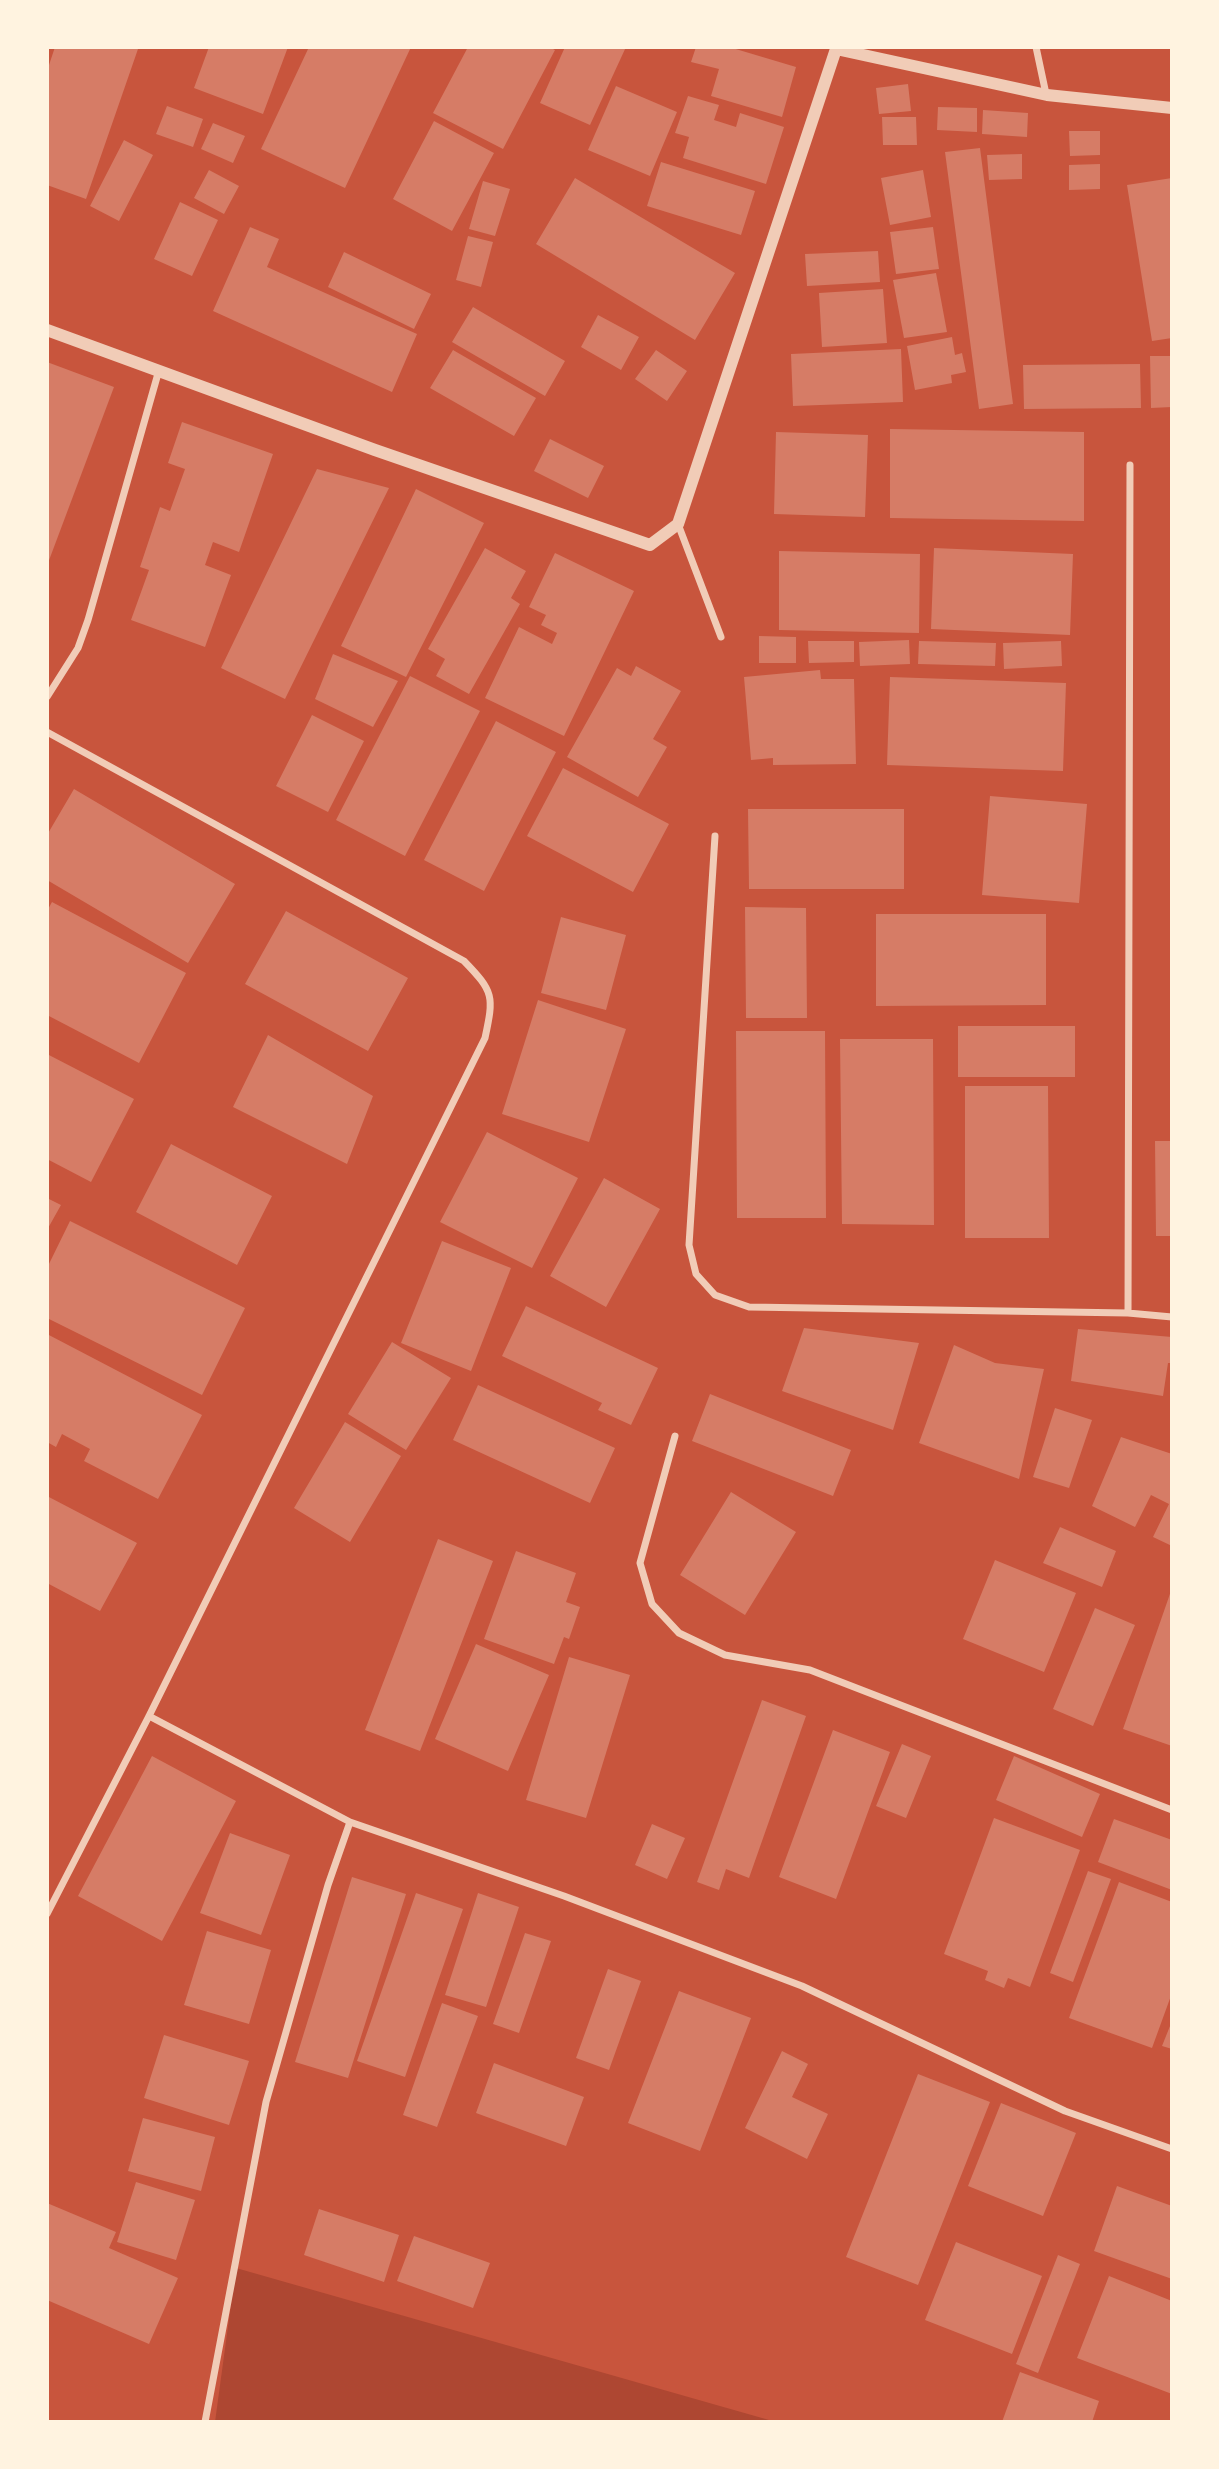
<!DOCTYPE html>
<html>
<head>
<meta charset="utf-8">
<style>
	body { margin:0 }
	#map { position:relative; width:1219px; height:2469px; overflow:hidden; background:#c8553d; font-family:Inter,sans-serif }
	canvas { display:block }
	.frame { position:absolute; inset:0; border:49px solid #fff3e0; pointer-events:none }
</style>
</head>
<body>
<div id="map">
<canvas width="1219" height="2469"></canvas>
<div class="frame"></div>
</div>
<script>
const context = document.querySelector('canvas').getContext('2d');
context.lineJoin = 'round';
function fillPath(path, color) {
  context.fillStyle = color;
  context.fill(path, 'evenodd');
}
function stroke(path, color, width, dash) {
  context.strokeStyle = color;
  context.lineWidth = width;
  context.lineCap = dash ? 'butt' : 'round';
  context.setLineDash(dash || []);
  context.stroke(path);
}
fillPath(new Path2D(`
	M236,2268L776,2422H215Z`), '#ae4732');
fillPath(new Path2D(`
	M55,47H132L138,49L86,199L47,185V71Z
	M209,47H288L263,114L194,88Z
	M309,47H411L345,188L261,149Z
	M468,47H549L555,50L503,149L433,113Z
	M565,47H626L590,125L540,103Z
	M696,47H729L796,67L782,117L711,96L719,69L691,62Z
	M908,84L911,111L879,114L876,88Z
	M616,86L677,112L650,176L588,150Z
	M688,96L719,105L714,120L736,127L740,113L784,127L766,184L683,158L689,137L675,133Z
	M167,106L203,119L193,147L156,134Z
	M938,107L977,108V132L937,130Z
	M983,110L1028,113L1027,137L982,134Z
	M882,117H916L917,145H883Z
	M434,121L494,153L452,231L393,199Z
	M213,123L245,136L233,163L201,149Z
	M1069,131H1100V155L1070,156Z
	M124,140L153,155L119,221L90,206Z
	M980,148L1013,404L979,409L945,152Z
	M1022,154V179L989,180L987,155Z
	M661,162L755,191L741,235L647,206Z
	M1100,164V189L1069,190V165Z
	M209,170L239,186L224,214L194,198Z
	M923,170L931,217L890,225L881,178Z
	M575,178L735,273L695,340L536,244Z
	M1172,178V338L1152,341L1127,185Z
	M483,181L510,189L495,236L469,229Z
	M180,202L218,220L192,276L154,259Z
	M250,227L279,239L267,267L417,334L392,392L213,311Z
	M933,227L939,269L896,274L890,232Z
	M468,236L493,242L481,287L456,280Z
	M878,251L880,282L807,286L805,254Z
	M344,252L431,294L414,329L328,287Z
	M936,273L947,332L904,338L893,280Z
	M883,289L887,343L822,347L819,293Z
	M473,307L565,361L545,396L452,342Z
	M598,315L639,337L621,370L581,347Z
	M952,337L955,355L962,353L966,372L951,375L952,383L915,390L907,346Z
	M901,349L903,402L793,406L791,354Z
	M453,350L536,398L514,436L430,388Z
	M656,350L687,371L667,401L635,379Z
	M1150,356H1172V407L1151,408Z
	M47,362L114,387L48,563H47Z
	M1140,364L1141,408L1024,409L1023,365Z
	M182,422L273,454L239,552L213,542L205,565L231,575L205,647L131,620L149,570L140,567L160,507L170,511L185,469L168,463Z
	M890,429L1084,432V521L890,518Z
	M776,432L868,435L865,517L774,514Z
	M550,439L604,466L588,498L534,471Z
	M317,469L389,488L285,699L221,668Z
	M416,489L484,523L406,677L341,646Z
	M485,548L526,571L511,598L520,604L469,694L436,676L445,659L428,649Z
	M934,548L1073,554L1070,635L931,629Z
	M779,551L920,554L919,633L779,630Z
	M555,553L634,591L564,736L485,698L519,627L552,644L557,633L541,625L546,615L529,607Z
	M759,636L796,637V663H759Z
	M909,640L910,664L860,666L859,642Z
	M808,641H854V662L809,663Z
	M919,641L996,643L995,666L918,664Z
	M1061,641L1062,666L1004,669L1003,643Z
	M333,654L398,681L373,727L315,699Z
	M636,666L681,691L653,739L667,747L638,797L567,757L617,668L631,676Z
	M820,670L821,679H854L856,764L773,765V758L751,760L744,677Z
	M410,676L480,711L405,856L336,820Z
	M890,677L1066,683L1063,771L887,765Z
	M312,715L364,741L328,812L276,786Z
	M496,721L556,752L484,891L424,860Z
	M563,768L669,824L633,892L527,836Z
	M74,789L235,884L188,963L47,880V835Z
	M990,796L1087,804L1079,903L982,895Z
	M748,809H904V889H749Z
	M52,902L186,973L139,1063L47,1015V911Z
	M745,907L806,908L807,1018H746Z
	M286,911L408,978L368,1051L245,984Z
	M876,914H1046V1005L876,1006Z
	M561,917L626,935L606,1010L541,993Z
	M538,1000L626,1029L589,1142L502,1114Z
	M958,1026H1075V1077H958Z
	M736,1031H825L826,1218H737Z
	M268,1035L373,1096L347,1164L233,1107Z
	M840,1039H933L934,1225L842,1224Z
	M47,1054L134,1099L91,1182L47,1159Z
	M965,1086H1048L1049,1238H965Z
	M487,1132L578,1178L532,1268L440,1222Z
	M1155,1141H1172V1236H1156Z
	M171,1144L272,1196L237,1265L136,1212Z
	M604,1178L660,1209L606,1307L550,1276Z
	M47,1198L61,1205L47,1230Z
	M70,1221L245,1308L202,1395L47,1318V1268Z
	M442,1241L511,1268L471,1371L401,1343Z
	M526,1306L658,1368L631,1425L598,1410L602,1403L502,1356Z
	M804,1328L919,1343L893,1430L782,1391Z
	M1078,1329L1172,1337V1363H1168L1163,1396L1071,1381Z
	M47,1334L202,1415L158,1499L84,1461L90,1449L62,1434L56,1447L47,1442Z
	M392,1342L451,1378L406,1450L348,1414Z
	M954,1345L995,1363L1044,1369L1019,1479L919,1443Z
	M478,1385L615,1448L590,1503L453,1440Z
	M710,1394L851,1450L833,1496L692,1441Z
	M1055,1408L1092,1420L1069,1488L1033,1477Z
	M345,1422L401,1456L350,1542L294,1508Z
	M1121,1437L1172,1454V1546L1153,1537L1169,1504L1151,1495L1135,1527L1092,1506Z
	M731,1492L796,1532L745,1615L680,1575Z
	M47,1496L137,1543L100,1611L47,1583Z
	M1060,1527L1116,1551L1102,1587L1043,1563Z
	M438,1539L493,1561L420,1751L365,1730Z
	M516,1551L576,1573L566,1602L580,1607L569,1639L564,1637L554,1664L484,1639Z
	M995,1560L1076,1593L1044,1672L963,1639Z
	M1172,1588V1746L1123,1729Z
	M1095,1608L1135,1625L1093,1726L1053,1709Z
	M476,1644L549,1675L508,1771L435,1739Z
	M569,1657L630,1675L586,1818L526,1800Z
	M762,1700L806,1716L749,1878L726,1869L719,1890L697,1882Z
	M833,1730L890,1752L836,1899L779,1877Z
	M902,1744L931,1756L906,1818L876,1806Z
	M152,1756L236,1801L162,1941L78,1896Z
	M1014,1756L1100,1794L1082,1837L996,1800Z
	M994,1818L1080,1850L1030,1987L1008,1978L1004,1988L985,1980L988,1971L944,1954Z
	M1114,1819L1172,1840V1890L1098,1862Z
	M652,1824L685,1838L667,1879L635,1865Z
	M230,1833L290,1855L261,1935L200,1913Z
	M1088,1871L1111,1879L1073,1982L1050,1973Z
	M352,1877L406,1894L348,2078L295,2062Z
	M1119,1882L1172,1902V1993L1152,2048L1069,2018Z
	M416,1893L463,1909L405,2077L357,2061Z
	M478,1893L519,1907L486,2007L445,1995Z
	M207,1931L271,1950L249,2024L184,2005Z
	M525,1933L551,1941L519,2033L493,2024Z
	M608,1969L641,1981L609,2070L576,2058Z
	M679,1991L751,2018L700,2151L628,2123Z
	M442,2003L478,2016L437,2127L403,2115Z
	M1172,2021V2049L1162,2046Z
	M164,2035L249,2061L229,2125L144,2098Z
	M782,2051L808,2064L792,2097L828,2114L807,2159L745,2128Z
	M494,2063L584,2097L566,2146L476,2113Z
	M918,2074L990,2102L918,2285L846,2257Z
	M1001,2103L1076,2133L1043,2216L968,2186Z
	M143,2118L215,2137L201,2191L128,2171Z
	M136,2182L195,2200L176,2260L117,2242Z
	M1117,2186L1172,2206V2279L1094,2251Z
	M47,2203L116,2232L109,2248L178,2278L149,2344L47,2300Z
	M319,2209L399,2235L384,2282L304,2255Z
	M414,2236L490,2263L473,2308L397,2281Z
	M956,2242L1042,2276L1012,2354L925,2320Z
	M1058,2255L1080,2264L1038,2373L1016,2364Z
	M1109,2276L1172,2301V2394L1077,2358Z
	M1020,2372L1099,2401L1092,2422H1002Z`), '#d67c66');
stroke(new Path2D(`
	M1036,47L1046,94
	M678,524L721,637
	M47,697L78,648L88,620L159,370
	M47,732L464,961C494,992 494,996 485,1038L149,1716L47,1914
	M715,836L689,1245L696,1274L715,1295L749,1307L1128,1313L1172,1317
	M1128,1313L1130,465
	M675,1436L640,1563L652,1604L679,1633L725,1655L810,1670L1172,1810
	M149,1716L350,1822L564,1896L802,1986L1065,2111L1172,2149
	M205,2422L266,2102L328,1885L350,1822`), '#f1ccb7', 7);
stroke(new Path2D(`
	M47,330L375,450L650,545L678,524L836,49L1047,95L1172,108`), '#f1ccb7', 12);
</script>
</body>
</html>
